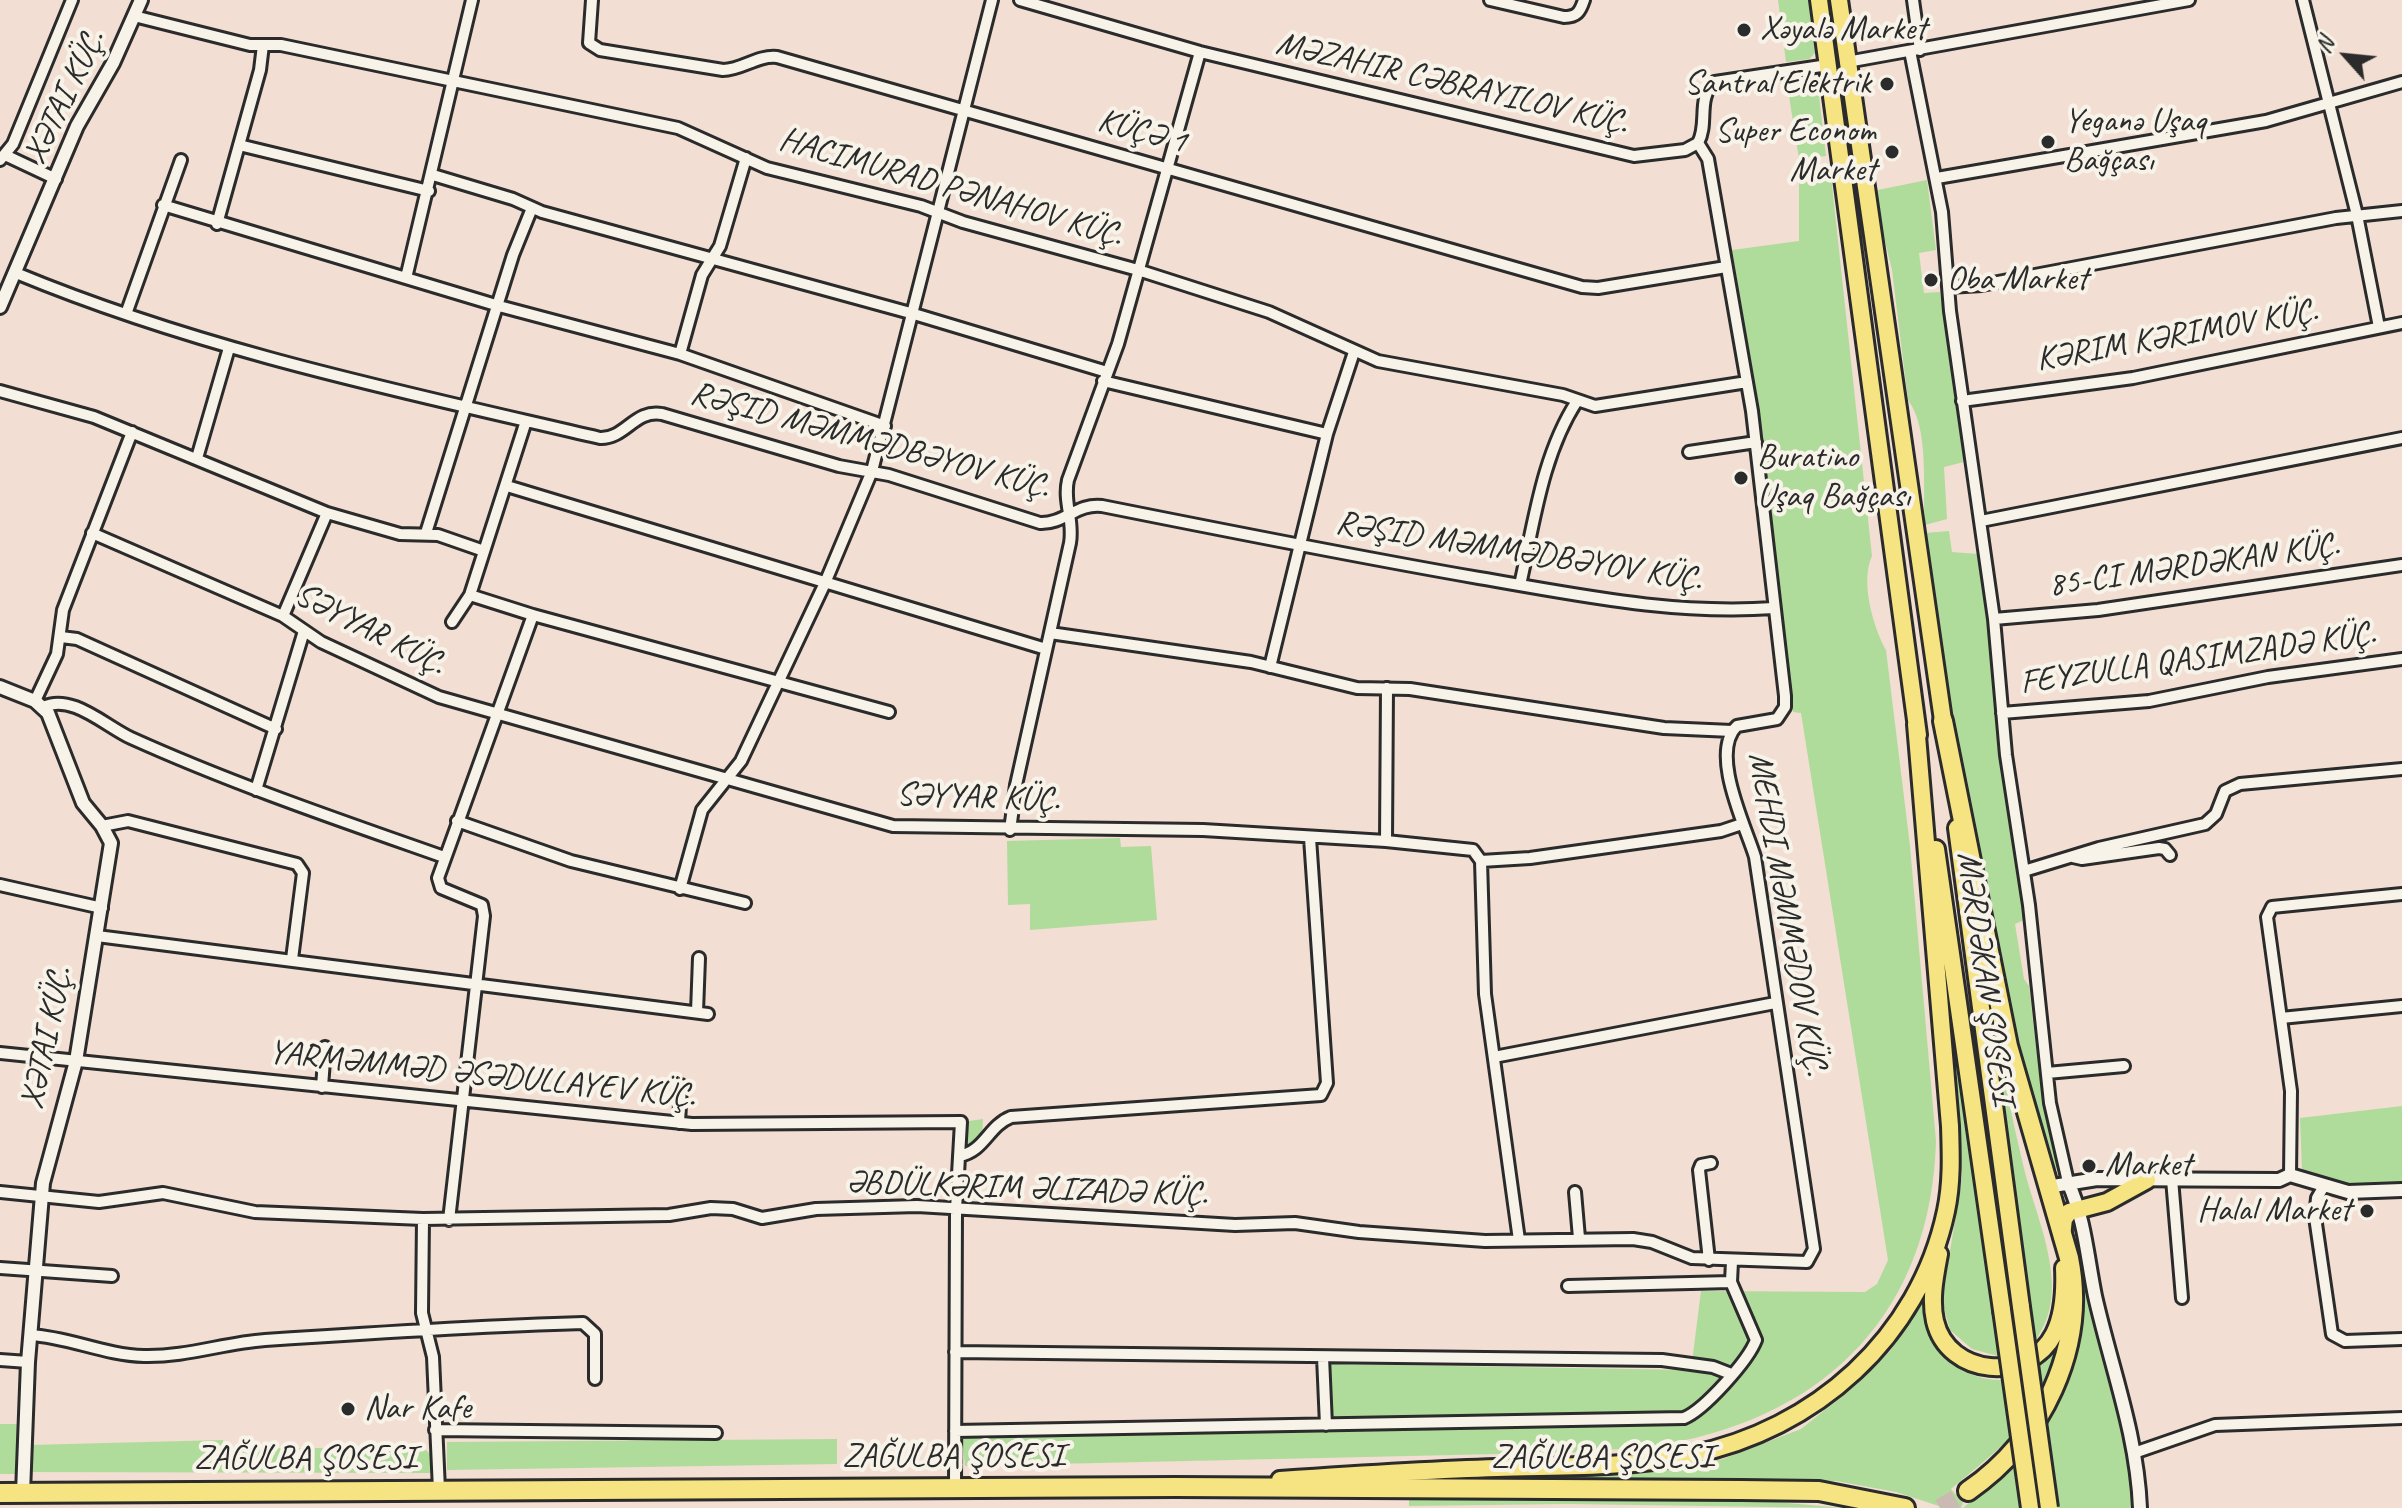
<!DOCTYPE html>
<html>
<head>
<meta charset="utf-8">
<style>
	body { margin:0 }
	#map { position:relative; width:2402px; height:1508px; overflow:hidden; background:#f2ded2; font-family:Caveat,sans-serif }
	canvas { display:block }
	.north { position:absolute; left:2306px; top:16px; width:80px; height:80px; -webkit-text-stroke:6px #f7f3e8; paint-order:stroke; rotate:297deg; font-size:22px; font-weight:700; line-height:32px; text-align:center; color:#2b2b2b }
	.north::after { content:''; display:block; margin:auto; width:28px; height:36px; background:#2b2b2b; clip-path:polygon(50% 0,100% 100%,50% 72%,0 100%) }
</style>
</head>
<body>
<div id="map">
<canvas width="2402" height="1508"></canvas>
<div class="north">N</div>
</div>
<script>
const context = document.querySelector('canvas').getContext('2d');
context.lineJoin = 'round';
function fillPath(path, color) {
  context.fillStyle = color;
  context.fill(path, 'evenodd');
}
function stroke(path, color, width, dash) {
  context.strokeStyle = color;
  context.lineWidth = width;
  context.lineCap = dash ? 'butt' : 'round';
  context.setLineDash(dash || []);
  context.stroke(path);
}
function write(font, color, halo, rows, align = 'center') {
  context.font = font + ' Caveat,sans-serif';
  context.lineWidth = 8;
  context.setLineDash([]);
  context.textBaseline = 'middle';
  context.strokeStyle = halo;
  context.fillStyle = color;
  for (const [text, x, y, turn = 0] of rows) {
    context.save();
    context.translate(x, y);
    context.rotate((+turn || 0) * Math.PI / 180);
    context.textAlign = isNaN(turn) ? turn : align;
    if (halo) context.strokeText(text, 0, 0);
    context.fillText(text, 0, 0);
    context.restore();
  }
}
fillPath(new Path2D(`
	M1778,0H1808L1815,53L1809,59L1786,62Z
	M1808,73L1817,78L1826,156L1799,159L1786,77Z
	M1831,176L1872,556C1860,581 1873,627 1886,650L1910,846L1936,1141C1931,1309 1830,1415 1666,1444C1640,1448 1613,1449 1587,1452L965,1466L962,1437L1332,1430L1330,1364L1691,1370L1701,1291L1865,1292L1877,1284L1888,1260L1801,713L1793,712L1762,433L1732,250L1799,241V182Z
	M1927,180L1936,250L1919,253L1924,293L1940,292L1964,462L1944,467L1947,519L1925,525C1922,489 1930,429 1908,400L1892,270L1873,191Z
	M1949,531L1952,552L1978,554L2024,920L2015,924L2024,979L2029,986L2037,1055L2059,1168L2055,1169C2043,1127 2025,1084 2015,1042C1975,874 1951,702 1925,533Z
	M1120,838L1121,847L1151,846L1157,920L1030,930V904L1008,905L1007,841Z
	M1978,930C1990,1007 2004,1084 2022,1160C2031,1201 2051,1243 2052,1285C2052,1309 2046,1324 2034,1343Z
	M1945,954L1998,1356L1972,1349L1950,1330L1942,1301L1962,1177L1943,980Z
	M2402,1106V1182L2345,1185L2302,1170L2300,1118Z
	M983,1119L982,1138L972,1148H966L969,1121Z
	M2079,1224L2089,1303L2119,1405L2134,1508H1963L2029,1450L2045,1423L2081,1300V1264L2074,1225Z
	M1924,1296C1925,1307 1925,1322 1929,1333C1943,1368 1986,1389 2022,1376C2036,1371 2046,1360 2057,1350C2033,1426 2010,1440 1951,1489L1963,1503L1961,1508H1945L1896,1492L1836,1481L1449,1480L1679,1467L1723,1459L1801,1429L1851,1389L1890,1351Z
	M0,1424H19L18,1474H0Z
	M837,1439V1464L447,1470V1442Z
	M223,1440V1448H424L431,1455L432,1473L29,1472L30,1445Z
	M1566,1498L1766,1501L1842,1508L1567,1504L1409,1506V1500Z`), '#afdc9b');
stroke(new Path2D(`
	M1940,1508L1968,1491`), '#cabab1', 18, [18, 9]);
const minor = new Path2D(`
	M592,0L589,43L600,50L723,70C742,70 757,55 777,57L1582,287L1598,288L1726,267
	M1020,0L1200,52L1634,156L1685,150L1698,143C1709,123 1696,98 1715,82L1828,65
	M1490,0L1564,17C1577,17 1580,12 1584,0
	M1913,0L1920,50
	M2303,0L2357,215L2379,327
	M134,16L250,45H281L678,128L767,168L921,206L963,222L1138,270L1269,312L1378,361L1563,395L1595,406L1747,382
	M1910,51L1942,212L1950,311L1994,619L2006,755L2029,905L2050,1103L2068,1182
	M1847,62L2189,0
	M239,145L429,191
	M5,155L56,179
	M0,160L13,144L72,0
	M433,175L513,199L542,212L914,314L1107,372
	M1937,178L2266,121L2402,82
	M163,205L499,306L680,354L885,426
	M217,224L260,70L263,45
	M16,273C204,351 403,392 600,438C625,439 635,409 662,414L839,466L889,475L1040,523C1064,524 1077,503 1102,506C1227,531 1352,556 1479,578C1580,595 1671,615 1774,608
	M406,278L472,0
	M1948,287L1982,285L2336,218L2402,211
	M126,314L181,160
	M680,354L702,275L720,246L746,158
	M1103,381L1327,434
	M0,391L94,417L327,513L400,534L438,535L484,551
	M1962,401L2133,378L2402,323
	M526,421L470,595L533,615L889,712
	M1689,452L1756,442
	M197,458L229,348
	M507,486L1046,649
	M1981,521L2402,438
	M92,533L283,616L321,642L439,697L893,826L1203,830L1386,841L1473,850L1481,861L1485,994L1519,1240
	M426,533L513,255L532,208
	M1520,585C1534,523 1542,455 1577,401
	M283,616L327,513
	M1994,619L2098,610L2402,565
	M452,622L470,595
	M1050,633L1251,662L1357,688L1410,689L1664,728L1732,731
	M61,637L77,639L276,729
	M1270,667L1327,434L1354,352
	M35,701L57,654L63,610L132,432
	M43,707C72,693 105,726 131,738C233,784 339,820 444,857
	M2002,713L2149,701L2268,677L2402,659
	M256,790L304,631
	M457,821L571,861L745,903
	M102,826L128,821L297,864L303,873L292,959
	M1010,830L1016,785L1070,543C1074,520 1063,502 1068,480L1118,344L1200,52
	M1386,841L1387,688
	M2073,857L2082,859L2159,848L2165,849L2170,855
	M1481,861L1530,858L1721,831L1742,824
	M2024,871L2099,848L2205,824L2216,814L2225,791L2240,784L2402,769
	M0,885L102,908
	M680,889L702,810L741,761L825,583L872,471L992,0
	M97,936L708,1014
	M697,1012L699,958
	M2281,1018L2402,1006
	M0,1053L692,1124L961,1122L956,1209L955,1489
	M1494,1057L1775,1003
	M2047,1073L2124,1066
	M322,1087L325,1047
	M679,1123L681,1085
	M959,1156C985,1151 988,1126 1011,1117L1321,1095L1327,1083L1310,838
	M2290,1175L2291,1091L2267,917L2272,907L2402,894
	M2172,1179L2182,1298
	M2324,1186L2317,1198L2315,1217L2332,1334L2345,1341L2402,1339
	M0,1192L99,1202L163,1193L255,1212L423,1219L669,1215L711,1208L733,1209L762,1218L816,1209L917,1206L1235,1225L1295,1223L1359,1232L1485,1241L1633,1239L1652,1242L1692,1258L1807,1262L1814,1249L1755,857C1746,827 1709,753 1737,726L1777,719L1785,707V696L1752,411L1708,159L1698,143
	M1575,1192L1579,1238
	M423,1219L422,1313L433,1357L439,1490
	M449,1220L484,916L482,905L441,888L438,878L533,615
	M1709,1260L1699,1170L1701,1165L1711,1163
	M0,1268L112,1276
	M1568,1286L1731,1282
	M30,1335C69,1337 104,1355 144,1356C186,1357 224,1343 265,1340C370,1333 477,1326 583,1323L595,1334V1379
	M955,1352L1662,1360L1713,1367L1731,1374
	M1323,1357L1326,1425
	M0,1360L28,1362
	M435,1430L716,1433
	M955,1431L1684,1418C1704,1410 1748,1361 1756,1340L1731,1282L1732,1261
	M2134,1453L2215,1425L2402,1418`);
const tertiary = new Path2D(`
	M0,307L77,126L113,63L141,0
	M0,687L35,701L48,713L83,803L102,826L111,843L76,1061L43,1183L28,1362L23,1493
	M2068,1182C2085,1220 2087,1257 2095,1296C2111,1367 2137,1434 2140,1508
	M2047,1187L2097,1179L2279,1180L2290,1175L2348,1192L2402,1190`);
const primary = new Path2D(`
	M1819,0L1918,735
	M1839,0L1945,734
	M1957,828L2021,1307
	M1936,849L2002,1310
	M2062,1236L2064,1219L2069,1212L2107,1202L2147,1180
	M1939,1254C1935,1276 1930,1299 1935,1321C1948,1377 2029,1383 2054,1334C2064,1314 2065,1289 2064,1268
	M1280,1480C1352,1475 1425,1470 1497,1468C1561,1466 1628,1468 1690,1455C1815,1430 1919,1338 1946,1211C1952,1183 1951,1155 1950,1126L1916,724`);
const motorway = new Path2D(`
	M1943,721L2008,1046L2069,1258C2087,1348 2042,1440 1968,1491
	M0,1493L1175,1487L1741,1490L1819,1491L1905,1508`);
stroke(minor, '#2b2b2b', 16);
stroke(tertiary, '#2b2b2b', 18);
stroke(primary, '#2b2b2b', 22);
stroke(motorway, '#2b2b2b', 24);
stroke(minor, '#f7f3e8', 10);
stroke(tertiary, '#f7f3e8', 12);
stroke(primary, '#f6e381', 16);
stroke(motorway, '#f6e381', 18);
const primaryBridge = new Path2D(`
	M2021,1307L2049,1508
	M2002,1310L2030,1508`);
stroke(primaryBridge, '#2b2b2b', 22, []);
stroke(primaryBridge, '#f6e381', 16);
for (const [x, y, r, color] of [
	[1744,30,8,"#2b2b2b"],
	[1887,84,8,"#2b2b2b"],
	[2048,142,8,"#2b2b2b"],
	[1892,152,8,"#2b2b2b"],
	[1931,280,8,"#2b2b2b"],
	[1741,478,8,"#2b2b2b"],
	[2089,1166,8,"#2b2b2b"],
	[2367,1211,8,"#2b2b2b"],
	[348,1409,8,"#2b2b2b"]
]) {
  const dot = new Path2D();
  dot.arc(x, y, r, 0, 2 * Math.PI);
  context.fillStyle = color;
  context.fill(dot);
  stroke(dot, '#f7f3e8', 3);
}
write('34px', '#2b2b2b', '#f7f3e8', [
	["Xəyalə Market",1760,30],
	["Santral Elektrik",1871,84,"right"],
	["Yeganə Uşaq",2064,122],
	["Bağçası",2064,161],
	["Super Econom",1876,132,"right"],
	["Market",1876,171,"right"],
	["Oba Market",1947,280],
	["Buratino",1757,458],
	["Uşaq Bağçası",1757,497],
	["Market",2105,1166],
	["Halal Market",2351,1211,"right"],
	["Nar Kafe",364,1409]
], 'left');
write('34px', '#2b2b2b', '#f7f3e8', [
	["MƏZAHIR CƏBRAYILOV KÜÇ.",1452,84,13],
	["XƏTAI KÜÇ.",65,97,-64],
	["KÜÇƏ 1",1142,132,15],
	["HACIMURAD PƏNAHOV KÜÇ.",951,188,16],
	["KƏRIM KƏRIMOV KÜÇ.",2177,336,-10],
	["RƏŞID MƏMMƏDBƏYOV KÜÇ.",870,441,15],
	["RƏŞID MƏMMƏDBƏYOV KÜÇ.",1519,552,9],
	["85-CI MƏRDƏKAN KÜÇ.",2194,566,-8],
	["SƏYYAR KÜÇ.",370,630,27],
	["FEYZULLA QASIMZADƏ KÜÇ.",2198,659,-8],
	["SƏYYAR KÜÇ.",978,798,2],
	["MEHDI MƏMMƏDOV KÜÇ.",1787,914,80],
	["MƏRDƏKAN ŞOSESI",1985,978,82],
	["XƏTAI KÜÇ.",47,1038,-78],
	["YARMƏMMƏD ƏSƏDULLAYEV KÜÇ.",482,1075,6],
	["ƏBDÜLKƏRIM ƏLIZADƏ KÜÇ.",1027,1189,2],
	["ZAĞULBA ŞOSESI",953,1457],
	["ZAĞULBA ŞOSESI",1602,1458],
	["ZAĞULBA ŞOSESI",305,1459]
]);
</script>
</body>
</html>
